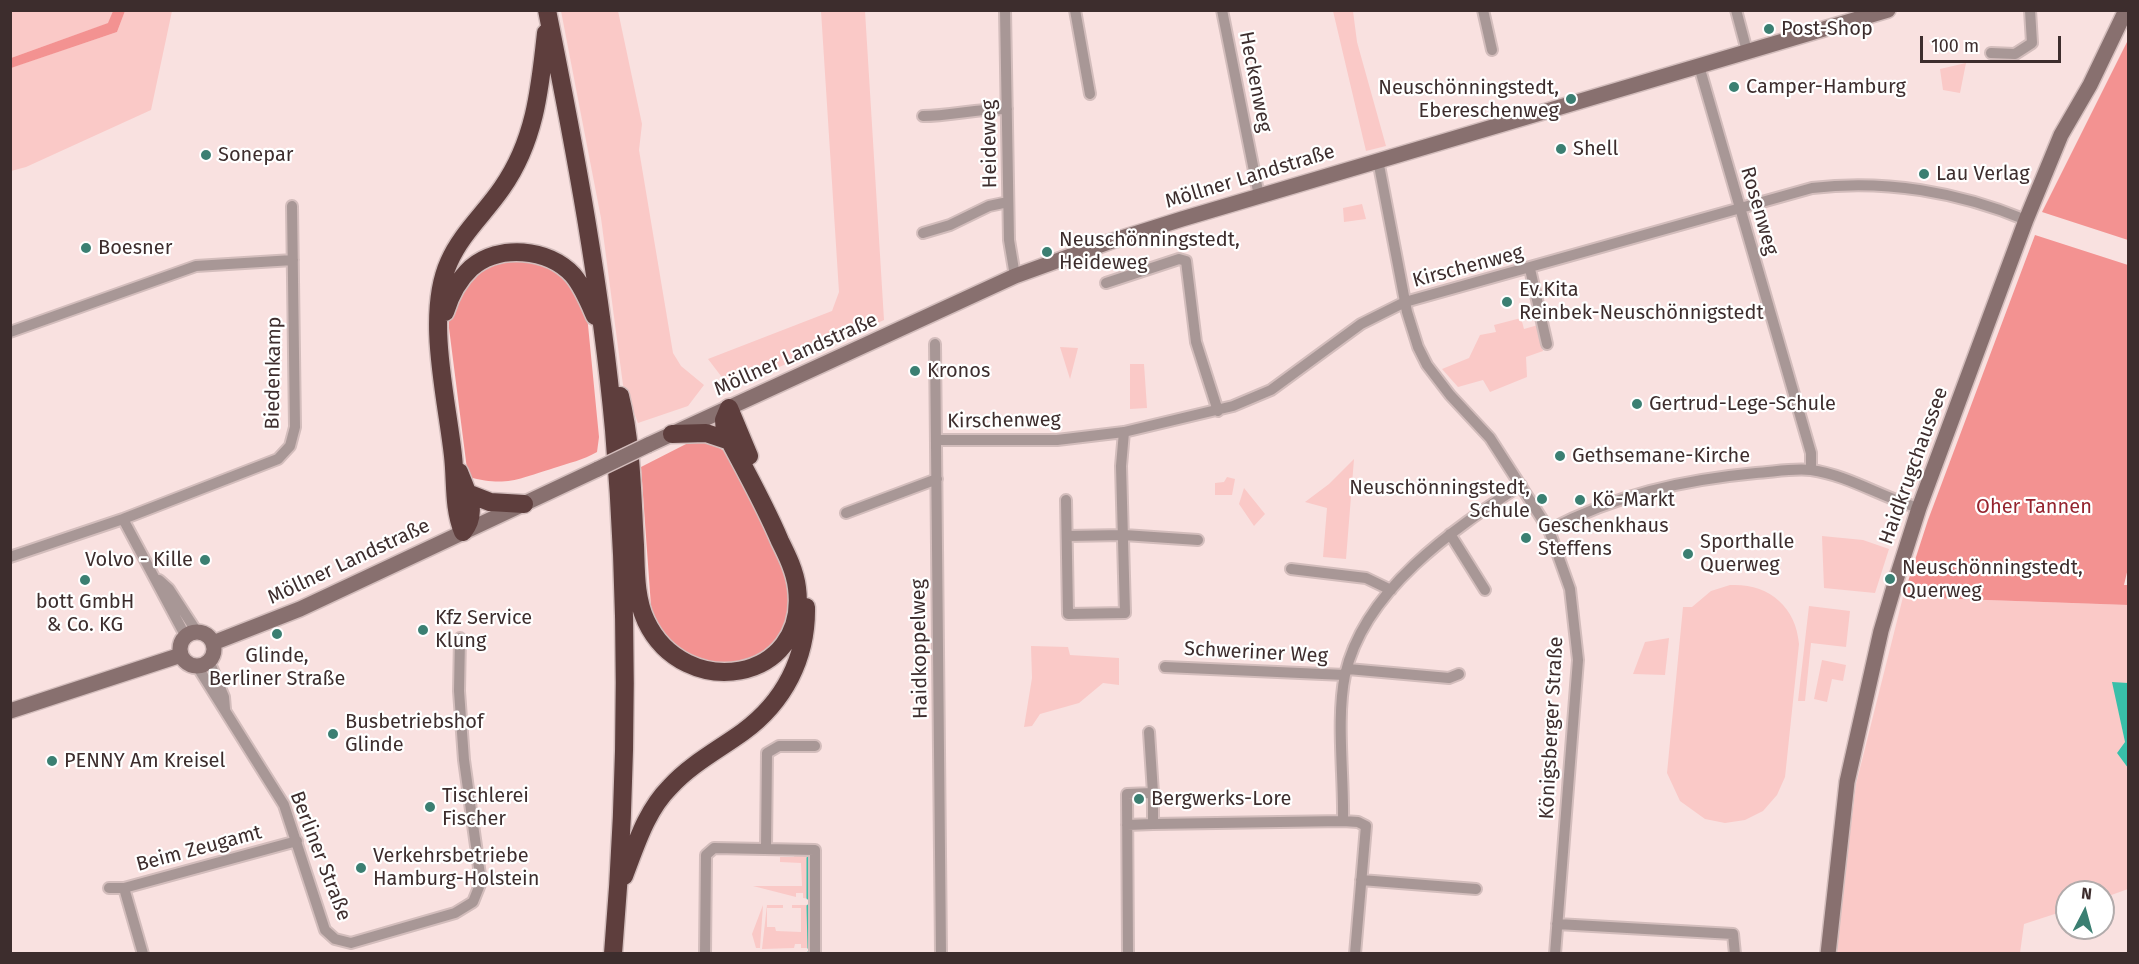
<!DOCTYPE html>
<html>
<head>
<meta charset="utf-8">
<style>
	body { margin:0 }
	#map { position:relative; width:2139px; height:964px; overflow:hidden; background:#f9e1e0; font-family:"Fira Sans",sans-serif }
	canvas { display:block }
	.frame { position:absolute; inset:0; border:12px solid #3d2d2d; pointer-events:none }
	.north { position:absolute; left:2055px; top:880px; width:60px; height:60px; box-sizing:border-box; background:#fff; border:2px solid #b1abab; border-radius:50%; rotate:6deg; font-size:16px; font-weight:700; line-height:24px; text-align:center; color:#3d2d2d }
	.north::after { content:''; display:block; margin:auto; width:21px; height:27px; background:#3b7f72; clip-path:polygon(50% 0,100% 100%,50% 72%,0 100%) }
	.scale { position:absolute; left:1920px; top:36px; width:141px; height:27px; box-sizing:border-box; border:3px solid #3d2d2d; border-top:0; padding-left:8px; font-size:18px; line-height:21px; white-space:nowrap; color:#3d2d2d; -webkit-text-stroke:4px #fff; paint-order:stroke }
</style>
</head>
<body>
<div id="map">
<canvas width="2139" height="964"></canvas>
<div class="frame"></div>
<div class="north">N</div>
<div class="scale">100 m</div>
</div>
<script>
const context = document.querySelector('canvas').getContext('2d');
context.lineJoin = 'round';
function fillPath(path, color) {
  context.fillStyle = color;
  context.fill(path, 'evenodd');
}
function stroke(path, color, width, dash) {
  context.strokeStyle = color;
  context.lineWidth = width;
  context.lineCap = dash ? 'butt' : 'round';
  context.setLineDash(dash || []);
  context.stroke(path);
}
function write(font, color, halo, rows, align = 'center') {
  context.font = font + ' "Fira Sans",sans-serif';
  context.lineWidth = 4.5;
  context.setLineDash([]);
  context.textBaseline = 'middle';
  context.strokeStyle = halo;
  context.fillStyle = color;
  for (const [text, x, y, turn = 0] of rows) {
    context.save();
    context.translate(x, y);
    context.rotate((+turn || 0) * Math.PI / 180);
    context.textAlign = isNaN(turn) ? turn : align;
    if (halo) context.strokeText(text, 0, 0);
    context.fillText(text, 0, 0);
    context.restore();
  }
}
fillPath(new Path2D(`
	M10,11H113L109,23L11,58Z
	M125,11H172L151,110L26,167L11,171L10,68L117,32Z
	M561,11H618L642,124L639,150L673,353L681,366L704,385L688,406L638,423L623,385L601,218Z
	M821,11H865L884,320L748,381L724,380L708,359L832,311L839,292Z
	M1333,11H1353L1357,42L1386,146L1366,151Z
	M1966,63L1960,93L1943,90L1940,69Z
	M1362,204L1366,219L1344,222L1343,208Z
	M1521,318L1524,329L1538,325L1543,351L1526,357L1527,377L1490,392L1483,380L1458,387L1442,369L1469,358L1480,335L1496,332L1494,325Z
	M1060,347L1078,348L1070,379Z
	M1130,364H1144L1147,408L1130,409Z
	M1354,459L1346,559L1323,557L1327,508L1305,502L1329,484Z
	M1227,477L1235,479L1232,495H1215V483L1224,482Z
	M1244,488L1265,514L1254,526L1239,504Z
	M1822,536L1863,540L1889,549L1875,593L1824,588Z
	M1730,585C1768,583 1796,606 1799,644L1785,777L1777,795L1763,811L1745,820L1725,823L1705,819L1680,801L1667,773L1683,607H1692L1711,591Z
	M1903,597L2128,605V683H2113L2125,742L2117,753L2128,768V889L2103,898V892H2067V910L2024,924L2020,953L1835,954L1856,784Z
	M1809,606L1850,611L1846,647L1811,643L1805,701H1798Z
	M1669,638L1665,675L1633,674L1645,642Z
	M1031,646L1068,647L1070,655L1119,658V685L1103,683L1079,703L1040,714L1032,726L1024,727L1032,678Z
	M1822,660L1846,665L1843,681L1832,679L1827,702L1814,699Z
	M795,854L810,857V899L803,898V893H796V897L753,886H802L801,863L780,862V857H794Z
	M763,905L760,948H756L752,934Z
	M767,905H783V908H767V927H775L776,931L801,932V908H792V905H810V948H801V944H795L794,948L762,949Z`), '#fac9c7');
fillPath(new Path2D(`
	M113,11H125L117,32L11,68V58L108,23Z
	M2128,40V240L2042,212Z
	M2035,235L2128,265V568L2124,585H2128V605L1903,597L1928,520Z
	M502,259L543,263L568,278L587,315L599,437L597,452C583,460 569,463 554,468C518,479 507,487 468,477L449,328V310L473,273Z
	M699,441L710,442L724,451C747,488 788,558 790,601C792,644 746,672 708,666C702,665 697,659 692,657C667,641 659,635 651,606L641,467L688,443Z`), '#f39291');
fillPath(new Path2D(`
	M2112,682L2128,683V768L2117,753L2125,742Z`), '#39bfa9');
stroke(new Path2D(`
	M808,898V858
	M808,906L809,948
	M809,952V954`), '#39bfa9', 3);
const street = new Path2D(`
	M1005,10L1009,240L1015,276
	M1075,10L1090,94
	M1222,10L1259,196
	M1483,10L1492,50
	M1736,10L1747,51
	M1991,53L2015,54L2032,43L2030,10
	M1699,66L1811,453V470
	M923,116C951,116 979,108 1007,109
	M1378,160L1407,312L1418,347L1427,365L1450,395L1490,438L1533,505L1549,530L1570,589L1578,660L1555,954
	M923,233L950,225L989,206L1008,202
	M1530,269L1547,344
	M1106,283L1179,259L1186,261L1196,342L1218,411
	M10,332L196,266L293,260
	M935,344L941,954
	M937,440H1057L1124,432L1233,406L1271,390L1361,324L1405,302L1812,188C1884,179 1959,192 2026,220
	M1066,500L1068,614L1125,613L1121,466L1124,432
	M846,513L937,479
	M123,519L186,637
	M1549,530C1615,495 1682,480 1756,473C1773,472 1793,468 1811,470C1848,475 1883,498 1919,508
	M1450,534L1485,590
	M1067,536L1124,535L1198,540
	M10,557L123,519L278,459L290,446L295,427L292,206
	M1291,569L1366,578L1391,590
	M159,580L169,589L197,632
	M209,661L224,697L225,709
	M197,666L284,805L325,930L335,939L351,943L455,913L473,902L481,882L464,760L459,691L460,638
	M1165,667L1345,675
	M1348,669L1449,678L1459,674
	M1149,732L1153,793
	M1343,821C1344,775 1336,719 1345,675C1364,590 1452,530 1521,485
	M1127,825L1153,824
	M766,849L767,753L779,746H815
	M1361,880L1476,889
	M109,888H124L297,841
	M124,888L143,954
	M1557,924L1733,934L1735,954
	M705,954L706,855L714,848L815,850V954
	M1128,954L1127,794L1153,793V824L1343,821L1358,822L1366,826L1355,954`);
const secondary = new Path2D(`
	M648,445L1015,276L1109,242L1182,219L1888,10
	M180 649a17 17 0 1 1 34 0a17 17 0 1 1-34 0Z
	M213,643L300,609L598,469
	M10,711L181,655
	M1828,954L1847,782L1881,631L1896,580L1919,508L2026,220L2061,135L2090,85L2126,10`);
const highway = new Path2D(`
	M547,10C575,149 601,288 614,430C629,604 628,779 613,954
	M445,312C450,296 458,280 471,268C499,244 548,248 573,275C583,287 589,302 595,316
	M620,396C632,444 632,496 635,545C636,570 635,598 646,621C684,702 809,683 797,588C795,571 787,555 780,541C764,503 744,468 725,432L724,420L729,408
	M729,408L749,456
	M672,434L706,433L730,441
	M459,472C467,493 479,512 463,532
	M467,493L490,502L524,504
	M463,532C453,507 456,482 453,456C447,399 425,315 449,262C461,234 485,213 502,188C535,141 540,89 546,33
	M624,876C636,845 646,811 670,787C691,764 718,750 743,732C784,702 807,658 806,607`);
stroke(street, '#d3bdbc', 14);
stroke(secondary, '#d3bdbc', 18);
stroke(highway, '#d3bdbc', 21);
stroke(street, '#a89796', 10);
stroke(secondary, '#88706f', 15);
stroke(highway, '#5e3e3d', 18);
const secondaryBridge = new Path2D(`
	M598,469L648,445`);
stroke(secondaryBridge, '#d3bdbc', 18, []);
stroke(secondaryBridge, '#88706f', 15);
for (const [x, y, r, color] of [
	[1769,29,6,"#3b7f72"],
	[1734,87,6,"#3b7f72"],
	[1571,99,6,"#3b7f72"],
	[1561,149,6,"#3b7f72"],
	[206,155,6,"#3b7f72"],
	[1924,174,6,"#3b7f72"],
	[86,248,6,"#3b7f72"],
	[1047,252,6,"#3b7f72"],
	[1507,302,6,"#3b7f72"],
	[915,371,6,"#3b7f72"],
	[1637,404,6,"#3b7f72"],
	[1560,456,6,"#3b7f72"],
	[1542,499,6,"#3b7f72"],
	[1580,500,6,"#3b7f72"],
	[1526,538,6,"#3b7f72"],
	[1688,554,6,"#3b7f72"],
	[205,560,6,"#3b7f72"],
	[1890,579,6,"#3b7f72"],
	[85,580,6,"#3b7f72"],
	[423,630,6,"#3b7f72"],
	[277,634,6,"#3b7f72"],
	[333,734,6,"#3b7f72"],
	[52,761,6,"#3b7f72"],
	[1139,799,6,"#3b7f72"],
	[430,807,6,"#3b7f72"],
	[361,868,6,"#3b7f72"]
]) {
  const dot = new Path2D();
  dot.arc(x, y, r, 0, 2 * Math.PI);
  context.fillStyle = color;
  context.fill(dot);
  stroke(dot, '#fff', 2);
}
write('20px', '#3d2d2d', '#fff', [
	["Post-Shop",1781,29],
	["Camper-Hamburg",1746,87],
	["Neuschönningstedt,",1559,88,"right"],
	["Ebereschenweg",1559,111,"right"],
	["Shell",1573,149],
	["Sonepar",218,155],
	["Lau Verlag",1936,174],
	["Neuschönningstedt,",1059,240],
	["Heideweg",1059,263],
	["Boesner",98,248],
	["Ev.Kita",1519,290],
	["Reinbek-Neuschönnigstedt",1519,313],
	["Kronos",927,371],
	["Gertrud-Lege-Schule",1649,404],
	["Gethsemane-Kirche",1572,456],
	["Neuschönningstedt,",1530,488,"right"],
	["Schule",1530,511,"right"],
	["Kö-Markt",1592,500],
	["Geschenkhaus",1538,526],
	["Steffens",1538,549],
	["Sporthalle",1700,542],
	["Querweg",1700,565],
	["Volvo - Kille",193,560,"right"],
	["Neuschönningstedt,",1902,568],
	["Querweg",1902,591],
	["bott GmbH",85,602,"center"],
	["& Co. KG",85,625,"center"],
	["Kfz Service",435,618],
	["Klung",435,641],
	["Glinde,",277,656,"center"],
	["Berliner Straße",277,679,"center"],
	["Busbetriebshof",345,722],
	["Glinde",345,745],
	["PENNY Am Kreisel",64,761],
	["Tischlerei",442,796],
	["Fischer",442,819],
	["Bergwerks-Lore",1151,799],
	["Verkehrsbetriebe",373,856],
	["Hamburg-Holstein",373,879]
], 'left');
write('20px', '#3d2d2d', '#fff', [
	["Heckenweg",1255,82,79],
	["Heideweg",990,144,-91],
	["Möllner Landstraße",1250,177,-17],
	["Rosenweg",1759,211,74],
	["Kirschenweg",1468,267,-15],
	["Möllner Landstraße",796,355,-24],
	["Biedenkamp",274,373,-89],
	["Kirschenweg",1004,421,-1],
	["Haidkrugchaussee",1914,466,-70],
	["Möllner Landstraße",349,562,-25],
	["Haidkoppelweg",920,649,-91],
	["Schweriner Weg",1256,653,3],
	["Königsberger Straße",1552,728,-87],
	["Beim Zeugamt",199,849,-15],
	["Berliner Straße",320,856,69]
]);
write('20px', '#95242f', '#fff', [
	["Oher Tannen",2034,507]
]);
</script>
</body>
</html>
